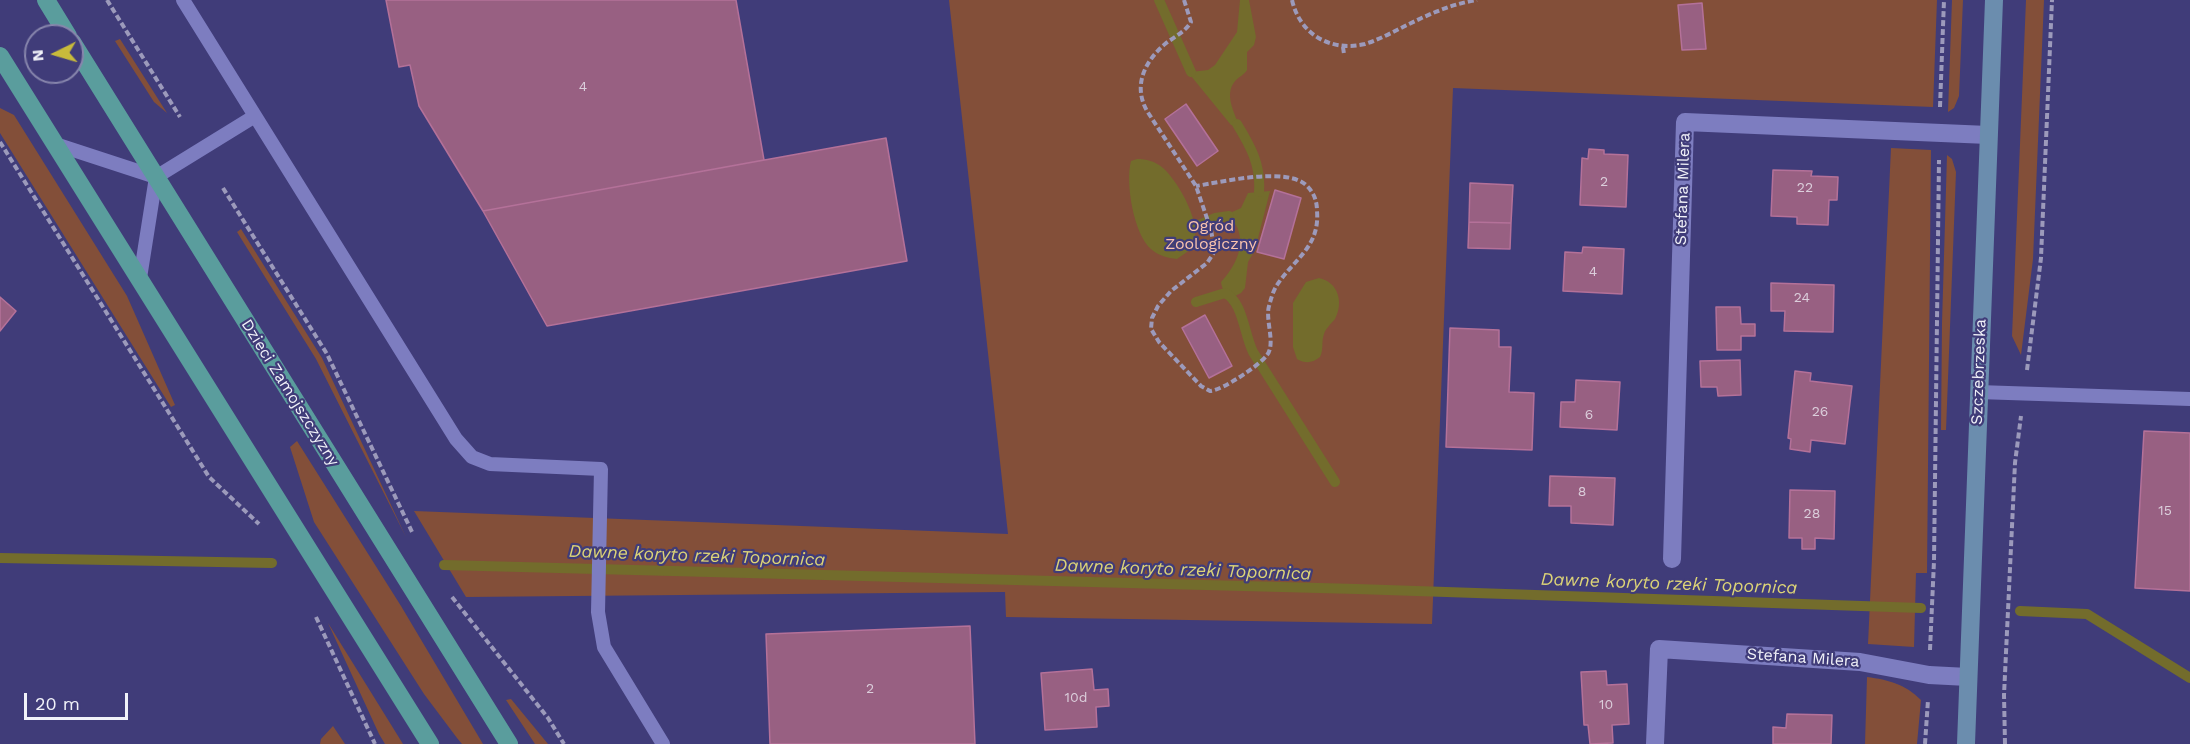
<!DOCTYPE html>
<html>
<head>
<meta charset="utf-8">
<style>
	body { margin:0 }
	#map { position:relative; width:2190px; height:744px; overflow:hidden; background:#403c79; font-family:"Work Sans",sans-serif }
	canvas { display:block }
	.north { position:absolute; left:24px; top:24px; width:60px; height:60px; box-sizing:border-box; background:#403c79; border:2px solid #8785ac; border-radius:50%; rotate:265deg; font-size:16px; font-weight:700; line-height:24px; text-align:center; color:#f1f2f9 }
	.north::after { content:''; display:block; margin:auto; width:21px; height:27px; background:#c8bb3b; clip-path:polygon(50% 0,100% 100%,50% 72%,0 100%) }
	.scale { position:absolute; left:24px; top:693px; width:104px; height:27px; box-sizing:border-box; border:3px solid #f1f2f9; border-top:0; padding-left:8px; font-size:18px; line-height:21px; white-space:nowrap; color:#f1f2f9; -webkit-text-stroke:4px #403c79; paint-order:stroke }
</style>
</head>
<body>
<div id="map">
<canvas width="2190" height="744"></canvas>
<div class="north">N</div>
<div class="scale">20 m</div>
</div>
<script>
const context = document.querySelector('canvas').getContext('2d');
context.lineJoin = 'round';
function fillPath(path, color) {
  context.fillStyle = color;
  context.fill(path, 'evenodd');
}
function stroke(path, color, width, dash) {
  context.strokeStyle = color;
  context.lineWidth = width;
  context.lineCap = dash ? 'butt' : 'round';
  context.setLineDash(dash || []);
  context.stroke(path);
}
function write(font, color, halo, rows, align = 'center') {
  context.font = font + ' "Work Sans",sans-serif';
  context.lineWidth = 4.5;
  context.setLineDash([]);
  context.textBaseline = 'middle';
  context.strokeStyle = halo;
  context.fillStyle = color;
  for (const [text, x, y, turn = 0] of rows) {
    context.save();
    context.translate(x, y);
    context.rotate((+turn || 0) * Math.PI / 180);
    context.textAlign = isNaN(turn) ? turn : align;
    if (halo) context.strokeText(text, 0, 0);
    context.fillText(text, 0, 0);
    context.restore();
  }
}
fillPath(new Path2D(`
	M949,0H1937L1933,107L1453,88L1432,624L1006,617L1005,592L466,597L414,511L1008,534Z
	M1952,0H1963L1959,96L1954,108L1948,112Z
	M2026,0H2044L2033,259L2021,355L2012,336Z
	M120,39L167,113L154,102L115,41Z
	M0,108L14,115L127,296L175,405L171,407L0,133Z
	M1891,148L1931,150L1927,573H1916L1914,647L1868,644Z
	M1947,155L1952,159L1956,172L1946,430H1941L1942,323Z
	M241,229L322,358L406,537L316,359L237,232Z
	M297,441L401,606L483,744H462L457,738L424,694L314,522L290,447Z
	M328,623L403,744H385L379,734Z
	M1867,677C1889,680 1905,684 1921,700L1917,744H1865Z
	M511,699L548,744H535L506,700Z
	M333,726L345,744H320L321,739Z`), '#834f39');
fillPath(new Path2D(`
	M1240,0H1249L1256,37L1254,45L1247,52V70C1244,75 1240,76 1236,80C1224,93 1233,109 1238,123L1235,126L1231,125L1191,76V72L1208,70L1215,65L1237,32Z
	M1137,159C1146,159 1155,161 1163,168C1178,181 1205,227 1192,247C1188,252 1182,255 1177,259C1168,258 1159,256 1151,249C1134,235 1125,183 1131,161Z
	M1270,191L1255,250L1248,262L1245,288L1241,293L1233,297C1226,293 1222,291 1221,282C1234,268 1246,247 1237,227C1235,223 1230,219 1229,216L1230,213L1241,208L1248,193Z
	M1319,278C1338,282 1344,302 1335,319C1331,324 1326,328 1324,334C1321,342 1324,349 1320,357C1312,363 1306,364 1297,359L1293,347V303L1306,282Z`), '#736c2c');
stroke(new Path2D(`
	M1159,0L1191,72
	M1237,124C1251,147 1261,165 1259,192
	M1194,227L1215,218L1229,216
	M1196,302L1225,293C1243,302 1244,334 1253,352L1335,482
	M0,558L272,563
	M444,565L1357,589L1921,608
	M2020,611L2087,614L2190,678`), '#736c2c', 10);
const building = new Path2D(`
	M386,0H736L764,160L483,211L419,106L410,65L399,67Z
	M1702,3L1706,49L1682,50L1678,5Z
	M1186,104L1218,151L1197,166L1165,119Z
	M886,138L907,261L547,326L483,211Z
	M1589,149L1604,150V154L1628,155L1626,207L1580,205L1582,158L1588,159Z
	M1773,170L1812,171L1811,176L1838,177L1837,200H1829L1828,225L1797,224V217L1771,216Z
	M1470,183L1513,185L1511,223L1469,222Z
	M1275,190L1301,198L1284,259L1257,252Z
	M1469,222L1511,223L1510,249L1468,248Z
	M1583,247L1624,249L1622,294L1563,291L1565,252L1582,253Z
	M1771,283L1834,285L1833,332L1784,331L1785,311H1771Z
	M0,297L16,311L0,331Z
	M1716,307H1740L1741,324H1755V336H1741V350H1717Z
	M1205,315L1232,366L1209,378L1182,328Z
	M1450,328L1499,330V347H1511L1509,392L1534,393L1532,450L1446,447Z
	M1740,360L1741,395L1718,396L1717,387H1701L1700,361Z
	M1795,371L1811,373L1810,381L1852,386L1845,444L1811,440L1810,452L1790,449L1791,439L1788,438Z
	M1576,380L1620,382L1617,430L1560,427L1561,402H1575Z
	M2144,431L2190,433V591L2135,588Z
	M1550,476L1615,478L1613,525L1571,523V506H1549Z
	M1790,490L1835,491L1834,539L1815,538V549H1802V538H1789Z
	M970,626L975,744H770L766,634Z
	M1092,669L1094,690L1108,689L1109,706L1096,707L1097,727L1045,730L1041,673Z
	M1606,671L1607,685L1627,684L1629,724L1612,725L1613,743L1590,744L1588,725H1584L1581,672Z
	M1787,714L1832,715L1831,744H1773V727L1786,728Z`);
fillPath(building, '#986082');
stroke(building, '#b47199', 1.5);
stroke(new Path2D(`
	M107,0L180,117
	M1184,0L1191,22C1185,32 1174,37 1165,44C1144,62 1133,86 1147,111L1196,186L1211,230L1214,247L1213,254L1207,263L1171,291L1158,306L1152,318L1151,329L1159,342L1201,386L1210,391C1223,390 1260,365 1267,355C1276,344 1265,320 1269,306C1271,299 1273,291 1277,285C1294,259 1320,247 1317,211C1317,201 1314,193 1307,186C1288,166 1222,182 1196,186
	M1292,0C1300,35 1331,52 1365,44C1378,40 1391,33 1403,27C1427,15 1451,4 1477,0
	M1343,47L1344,54
	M1940,107L1944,0
	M0,142L209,477L259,524
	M223,188L327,354L413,534
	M2027,370L2041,258L2052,0
	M452,597L548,718L564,744
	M316,617L375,744
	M1930,650L1934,561L1939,160
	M1925,744L1928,700
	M2005,744L2004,695L2015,463L2021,416`), '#9c9abb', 4, [6, 3]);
stroke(new Path2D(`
	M183,0L456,439L472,457L490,464L601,469L598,612L604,647L663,744
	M55,144L156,177L255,116
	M140,278L156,177
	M1978,392L2190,399`), '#7d7dc0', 14);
stroke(new Path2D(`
	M1672,559L1685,122L1988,135
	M1655,744L1659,649L1860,662L1929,675L1968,677`), '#7d7dc0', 18);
stroke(new Path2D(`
	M1966,744L1994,0`), '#6b8dae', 18);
stroke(new Path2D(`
	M46,0L68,36
	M72,42L509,744
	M0,56L430,744`), '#5a9d9d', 18);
write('14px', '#dbcedb', null, [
	["4",583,87],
	["2",1604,182],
	["22",1805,188],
	["4",1593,272],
	["24",1802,298],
	["26",1820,412],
	["6",1589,415],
	["8",1582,492],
	["15",2165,511],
	["28",1812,514],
	["2",870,689],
	["10d",1076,698],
	["10",1606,705]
]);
write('16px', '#f1f2f9', '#403c79', [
	["Stefana Milera",1683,189,-88],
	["Szczebrzeska",1979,372,-88],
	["Dzieci Zamojszczyzny",290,393,58],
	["Stefana Milera",1803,658,4]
]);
write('16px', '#fac4ae', '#403c79', [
	["Ogród",1211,226],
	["Zoologiczny",1211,244]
]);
write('italic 18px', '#ddd477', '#403c79', [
	["Dawne koryto rzeki Topornica",697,556,2],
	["Dawne koryto rzeki Topornica",1183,570,2],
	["Dawne koryto rzeki Topornica",1669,584,2]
]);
</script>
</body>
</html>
